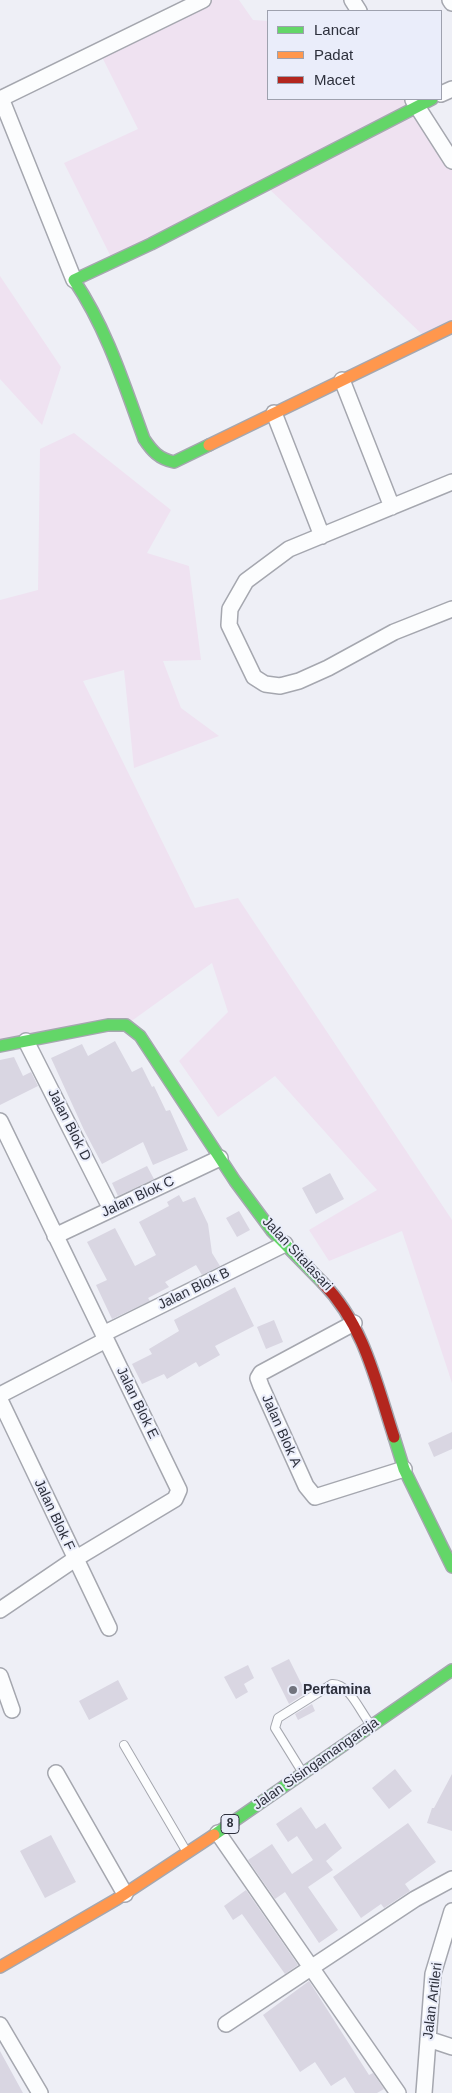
<!DOCTYPE html>
<html>
<head>
<meta charset="utf-8">
<style>
	body { margin:0 }
	#map { position:relative; width:452px; height:2093px; overflow:hidden; background:#eeeff6; font-family:Arial,sans-serif }
	canvas { display:block }
	.legend { position:absolute; left:267px; top:10px; width:175px; height:90px; box-sizing:border-box; background:#eaedfa; border:1px solid #9ea1ae; margin:0; padding:6px 9px; list-style:none; font-size:15px; color:#2d303c }
	.legend li { display:flex; align-items:center; gap:10px; height:25px }
	.legend b { width:25px; border:1px solid #9ea1ae }
</style>
</head>
<body>
<div id="map">
<canvas width="452" height="2093"></canvas>
<ul class="legend">
<li><b style="height:6px;background:#63d668"></b>Lancar</li>
<li><b style="height:6px;background:#ff974d"></b>Padat</li>
<li><b style="height:6px;background:#b3261e"></b>Macet</li>
</ul>
</div>
<script>
const context = document.querySelector('canvas').getContext('2d');
context.lineJoin = 'round';
function fillPath(path, color) {
  context.fillStyle = color;
  context.fill(path, 'evenodd');
}
function stroke(path, color, width, dash) {
  context.strokeStyle = color;
  context.lineWidth = width;
  context.lineCap = dash ? 'butt' : 'round';
  context.setLineDash(dash || []);
  context.stroke(path);
}
function write(font, color, halo, rows, align = 'center') {
  context.font = font + ' Arial,sans-serif';
  context.lineWidth = 4;
  context.setLineDash([]);
  context.textBaseline = 'middle';
  context.strokeStyle = halo;
  context.fillStyle = color;
  for (const [text, x, y, turn = 0] of rows) {
    context.save();
    context.translate(x, y);
    context.rotate((+turn || 0) * Math.PI / 180);
    context.textAlign = isNaN(turn) ? turn : align;
    if (halo) context.strokeText(text, 0, 0);
    context.fillText(text, 0, 0);
    context.restore();
  }
}
fillPath(new Path2D(`
	M203,0H239L253,20L268,21V99H412L452,161V327L427,339L265,185L113,261L64,163L138,129L99,51Z
	M0,276L61,367L42,425L0,379Z
	M74,433L171,510L147,553L189,566L201,660L163,661L181,708L219,736L134,768L124,670L83,681L195,908L238,898L452,1220V1383L402,1231L329,1261L309,1230L377,1190L275,1076L218,1117L179,1061L228,1012L212,963L126,1025L0,1046V600L38,590L40,449Z`), '#efe2f1');
fillPath(new Path2D(`
	M115,1041L132,1072L142,1067L152,1087L154,1086L166,1111L170,1110L188,1150L153,1165L143,1142L102,1164L84,1130L51,1058L82,1044L88,1056Z
	M14,1057L23,1076L31,1072L38,1086L0,1105V1060Z
	M147,1166L154,1179L118,1196L112,1183Z
	M330,1173L344,1199L316,1214L302,1188Z
	M179,1195L183,1202L195,1197L208,1224L212,1253L220,1266L202,1275L196,1265L165,1282L169,1287L148,1298L150,1301L112,1319L96,1285L107,1280L87,1242L115,1228L135,1266L156,1255L139,1222L169,1206L167,1202Z
	M239,1211L250,1230L237,1237L226,1218Z
	M235,1287L254,1326L215,1346L220,1355L199,1367L196,1362L167,1379L164,1374L142,1384L132,1364L152,1354L149,1349L179,1331L174,1320Z
	M274,1320L283,1342L266,1349L257,1327Z
	M452,1432V1449L434,1457L428,1443Z
	M289,1659L306,1693L289,1704L271,1668Z
	M248,1665L254,1678L244,1684L248,1692L236,1699L224,1677Z
	M118,1680L128,1699L89,1720L79,1701Z
	M312,1704L315,1711L298,1720L295,1714Z
	M395,1769L412,1791L389,1809L372,1788Z
	M452,1774V1831L427,1823L432,1808H434Z
	M301,1807L316,1829L325,1823L342,1848L326,1861L333,1870L308,1887L338,1930L319,1943L285,1892L275,1899L248,1860L272,1844L292,1874L313,1860L297,1836L288,1842L276,1824Z
	M408,1823L436,1862L405,1884L410,1891L384,1908L381,1904L361,1918L333,1877Z
	M51,1835L76,1882L45,1898L20,1851Z
	M246,1890L298,1965L285,1974L242,1914L233,1920L224,1906Z
	M309,1981L369,2075L373,2073L384,2089L377,2093H355L345,2077L331,2086L315,2062L300,2072L263,2015Z
	M0,2051L23,2093H0Z`), '#d9d6e2');
const lane = new Path2D(`
	M124,1745L185,1849
	M301,1770L275,1728L278,1718L332,1684C348,1683 359,1709 368,1721`);
const street = new Path2D(`
	M352,0L359,11
	M450,0L452,3
	M441,94L452,89
	M1,98L74,280
	M0,99L203,0
	M413,100L452,161
	M342,380L392,507
	M274,413L322,536
	M452,482L289,549L246,581L230,609L229,625L254,677L265,684L280,686L299,681L328,668L394,632L452,609
	M26,1041L111,1209
	M0,1121L179,1490L175,1499L75,1559L0,1610
	M55,1236L220,1158
	M354,1323L261,1373L258,1378L261,1386L306,1486L315,1497L404,1469
	M103,1334L285,1244
	M0,1395L106,1340
	M0,1400L109,1628
	M0,1676L12,1710
	M56,1773L125,1894
	M218,1833L398,2093
	M226,2024L415,1899L452,1879
	M0,2025L40,2093
	M428,2039L452,2047
	M424,2093L433,1974L452,1911`);
const fast = new Path2D(`
	M209,445L174,462C159,459 152,451 144,439C124,384 107,329 74,280L151,244L432,99
	M0,1046L108,1025H126L140,1036L235,1181L272,1231L323,1283
	M394,1437L404,1469L452,1567
	M214,1835L452,1670`);
const slow = new Path2D(`
	M209,445L452,327
	M0,1967L117,1899L214,1835`);
const jam = new Path2D(`
	M323,1283C364,1325 376,1382 394,1437`);
stroke(lane, '#a5a7af', 10);
stroke(street, '#a5a7af', 18);
stroke(fast, '#a5a7af', 14);
stroke(slow, '#a5a7af', 14);
stroke(jam, '#a5a7af', 14);
stroke(lane, '#fcfdfe', 8);
stroke(street, '#fcfdfe', 15);
stroke(fast, '#63d668', 11);
stroke(slow, '#ff974d', 11);
stroke(jam, '#b3261e', 11);
for (const [x, y, r, color] of [
	[293,1690,5,"#71737d"]
]) {
  const dot = new Path2D();
  dot.arc(x, y, r, 0, 2 * Math.PI);
  context.fillStyle = color;
  context.fill(dot);
  stroke(dot, '#eaedfa', 2);
}
for (const [x, y, w] of [
	[230,1824,18]
]) {
  const box = new Path2D();
  box.roundRect(x - w / 2, y - 9.5, w, 19, 4);
  context.fillStyle = '#eaedfa';
  context.fill(box);
  stroke(box, '#2d303c', 1);
}
write('bold 12px', '#2d303c', null, [
	["8",230,1824]
]);
write('14px', '#2d303c', '#eaedfa', [
	["Jalan Blok D",69,1125,63],
	["Jalan Blok C",138,1197,-25],
	["Jalan Sitalasari",297,1254,47],
	["Jalan Blok B",194,1289,-26],
	["Jalan Blok E",137,1403,64],
	["Jalan Blok A",281,1431,66],
	["Jalan Blok F",54,1515,65],
	["Jalan Sisingamangaraja",316,1764,-35],
	["Jalan Artileri",433,2001,-83]
]);
write('bold 14px', '#2d303c', '#eaedfa', [
	["Pertamina",303,1690]
], 'left');
</script>
</body>
</html>
